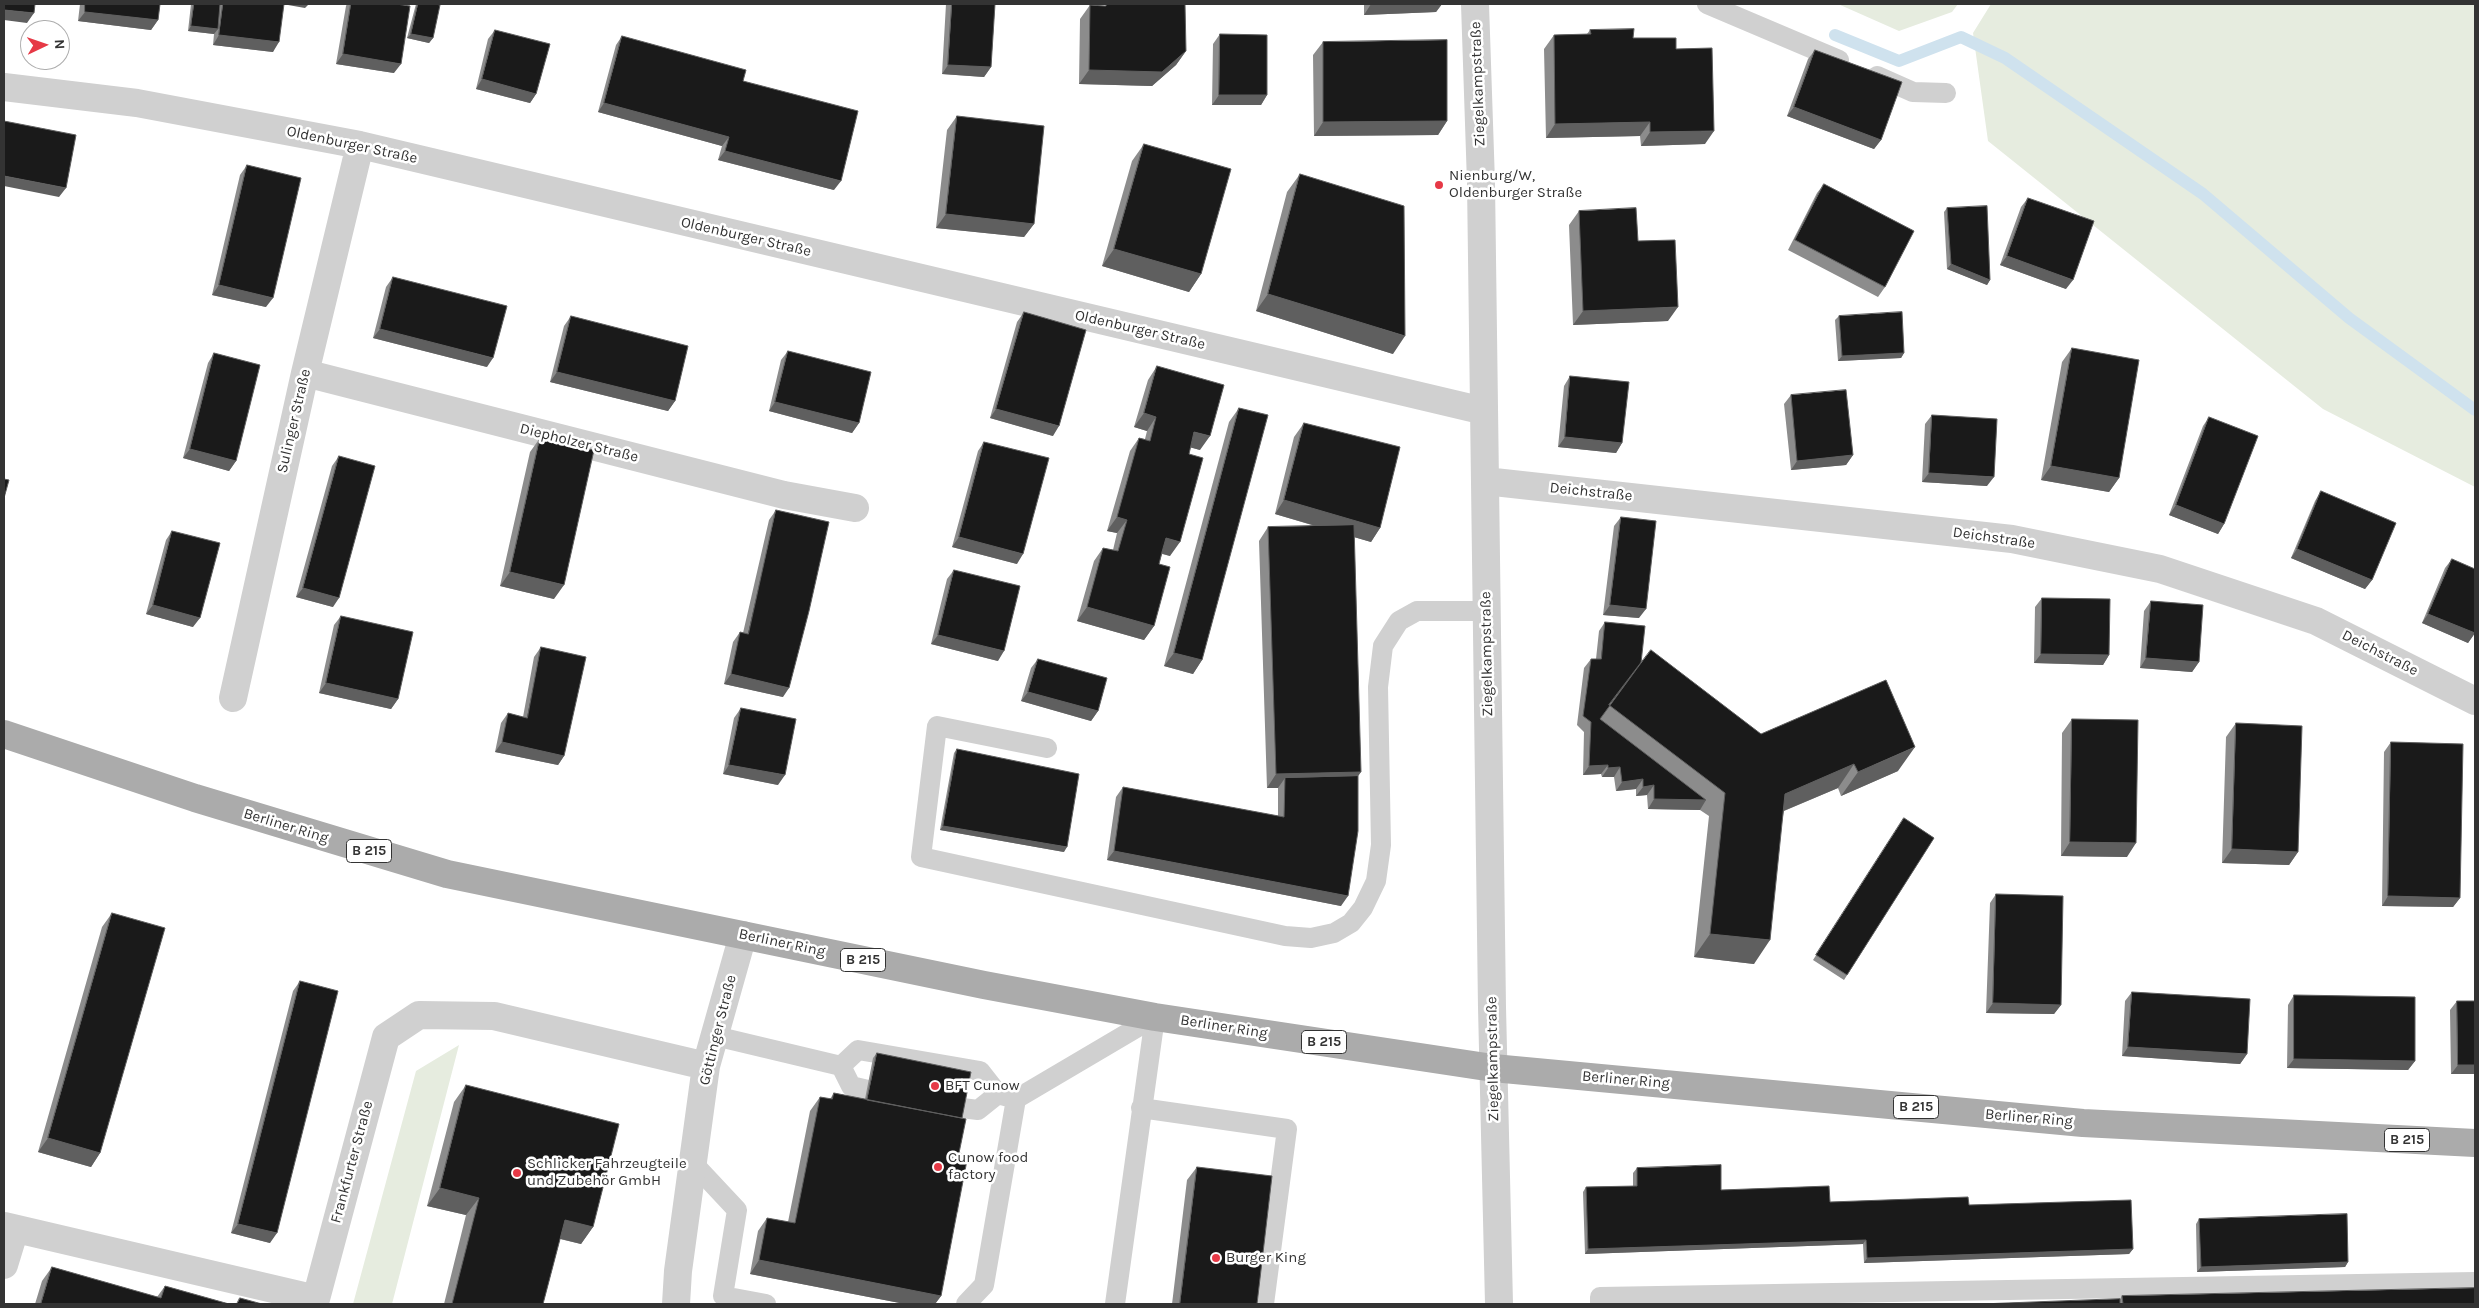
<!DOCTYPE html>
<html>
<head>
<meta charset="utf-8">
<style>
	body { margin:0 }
	#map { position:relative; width:2479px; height:1308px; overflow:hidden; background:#fff; font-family:Karla,sans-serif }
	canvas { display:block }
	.frame { position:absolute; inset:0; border:5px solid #333; pointer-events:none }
	.north { position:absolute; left:20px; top:20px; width:50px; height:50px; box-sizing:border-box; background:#fff; border:1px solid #adadad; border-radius:50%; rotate:87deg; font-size:14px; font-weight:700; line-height:20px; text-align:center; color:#333 }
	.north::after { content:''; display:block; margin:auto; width:18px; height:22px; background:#e63946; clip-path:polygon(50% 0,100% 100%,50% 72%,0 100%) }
</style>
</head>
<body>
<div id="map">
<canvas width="2479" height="1308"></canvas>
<div class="frame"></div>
<div class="north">N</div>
</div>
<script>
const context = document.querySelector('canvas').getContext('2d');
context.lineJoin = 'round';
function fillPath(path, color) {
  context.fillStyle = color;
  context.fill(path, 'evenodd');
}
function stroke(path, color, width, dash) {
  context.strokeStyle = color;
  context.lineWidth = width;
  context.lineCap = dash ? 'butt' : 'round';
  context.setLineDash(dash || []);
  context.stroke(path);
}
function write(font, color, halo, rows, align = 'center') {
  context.font = font + ' Karla,sans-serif';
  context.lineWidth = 5;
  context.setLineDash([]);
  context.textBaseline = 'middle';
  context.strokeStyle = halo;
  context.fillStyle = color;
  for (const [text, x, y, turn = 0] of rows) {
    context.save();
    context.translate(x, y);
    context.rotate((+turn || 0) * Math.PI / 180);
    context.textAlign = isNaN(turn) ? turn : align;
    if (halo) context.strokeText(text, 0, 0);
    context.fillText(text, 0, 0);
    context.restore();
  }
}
fillPath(new Path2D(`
	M1838,4H1958L1952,12L1899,31Z
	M1991,4H2475V487L2323,409L1988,141L1973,33Z
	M459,1045L392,1304H353L416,1071Z`), '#e6ecdf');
stroke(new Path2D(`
	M1835,35L1899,61L1961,37L2005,58L2203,194L2349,318L2475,410`), '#cfe2ee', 12);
stroke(new Path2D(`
	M1707,4L1839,60
	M1877,76L1913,92L1946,93
	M1047,748L937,726L921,857L1285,936L1311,938L1334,933L1351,923L1363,908L1376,881L1381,845L1378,687L1383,646L1399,621L1417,611H1486
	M715,1036L841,1066
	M841,1066L858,1050L980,1071L998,1094L1016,1099L1155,1017
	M841,1066L851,1086L868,1090
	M962,1108L978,1110L998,1094
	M1141,1108L1287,1129L1264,1304
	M693,1163L737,1210L723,1296L766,1304
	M966,1304L984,1285L1016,1099
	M1115,1304L1155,1017
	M1600,1304V1297L2475,1282`), '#d0d0d0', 20);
stroke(new Path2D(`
	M1475,4L1481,183L1492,1007L1499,1304
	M4,87L137,103L360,145L1484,411
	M305,373L784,495L855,508
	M1485,481L2012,539L2160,569L2316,621L2475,701
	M233,698L305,373L360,145
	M4,1226L316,1299L386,1037L419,1015L494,1016L706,1066
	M4,1265L15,1229
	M676,1304L678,1271L706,1066L743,935`), '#d0d0d0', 28);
stroke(new Path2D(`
	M4,734L195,798L447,874L984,985L1155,1017L1493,1068L2083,1123L2475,1143`), '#ababab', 28);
fillPath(new Path2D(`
	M80,4H160L158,20L151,30L78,21Z
	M191,4H284L273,52L213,45L214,34L188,31Z
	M347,4H396L394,73L336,64L346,6Z
	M416,4H435L433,38L429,43L407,38Z
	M946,4H995L991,67L984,77L942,74Z
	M1364,4H1442L1436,12L1364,15Z
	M1090,5L1186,51L1176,65L1152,86L1079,84L1080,19Z
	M495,30L536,94L530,103L476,89L488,39Z
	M1590,30L1633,38L1676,49L1705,144L1641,146L1640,136L1546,138L1544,49L1554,35L1587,34Z
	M1220,34L1267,95L1261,105H1212L1213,44Z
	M622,36L743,81L834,190L718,160L722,146L598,112L616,45Z
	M1323,42L1447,121L1438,135L1314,136L1313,55Z
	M1815,50L1881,140L1874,149L1787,116L1808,59Z
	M957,116L1034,224L1024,237L936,228L947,130Z
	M1144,144L1201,274L1189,292L1102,266L1132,161Z
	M247,165L266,307L212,295L240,175Z
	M1300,174L1393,354L1256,311L1287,192Z
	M1824,184L1885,287L1878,297L1788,250L1817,193Z
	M2028,198L2066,289L2000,265L2021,207Z
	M1947,208L1990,280L1987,285L1947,269L1944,212Z
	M1579,211L1638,241L1668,321L1573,325L1569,225Z
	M393,277L487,367L373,338L386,287Z
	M1024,312L1053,436L990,418L1017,322Z
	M571,316L675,401L668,411L550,382L564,326Z
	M1839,316L1904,353L1901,358L1838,361L1835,320Z
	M2072,348L2119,478L2109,492L2041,480L2062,362Z
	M788,351L859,423L852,433L769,411L781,360Z
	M214,353L236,461L229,471L183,458L208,363Z
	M1157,366L1200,450L1190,447L1170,556L1162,554L1159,564L1154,626L1144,640L1077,621L1094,561L1103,548L1113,550L1117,533L1107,531L1130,451L1139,438L1145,439L1147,431L1134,427L1148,380Z
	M1570,376L1622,443L1616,453L1558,447L1564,386Z
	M1791,395L1853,455L1846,465L1791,470L1784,404Z
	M1239,408L1202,660L1193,674L1164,666L1229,422Z
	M1932,415L1987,486L1922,482L1925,424Z
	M2209,417L2224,524L2218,534L2169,515L2203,426Z
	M1304,423L1380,528L1371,542L1354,537L1358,776L1341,906L1107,860L1116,797L1123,787L1278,816V788H1267L1259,541L1268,527L1315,526L1275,514L1294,437Z
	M540,438L554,599L500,586L530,452Z
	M984,442L1017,564L952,547L978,451Z
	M339,456L333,607L296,597L332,466Z
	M2321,491L2372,580L2365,589L2291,558L2315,501Z
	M776,510L783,697L724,684L733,642L740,632L743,633L769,520Z
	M1621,517L1639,618L1603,615L1614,526Z
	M172,531L193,627L146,614L166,540Z
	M2452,559L2475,633L2468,643L2422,623L2445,568Z
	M954,570L998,661L931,644L947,579Z
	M2042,598L2109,655L2103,665L2034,663L2035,607Z
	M2151,601L2199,662L2192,672L2140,668L2144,611Z
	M341,616L398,699L391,709L319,693L334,625Z
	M1605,622L1641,663L1761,734L1898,771L1841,796L1838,788L1784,811L1754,964L1694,957L1709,816L1700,810L1648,809L1647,795L1636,796V789L1616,791L1614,777H1602L1601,774L1583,775L1584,732L1577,725L1584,668L1591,659H1596L1599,631Z
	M541,647L564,756L558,765L495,752L501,723L508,713L523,717L534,657Z
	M1038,659L1098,711L1091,721L1021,701L1031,668Z
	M741,708L778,785L723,774L734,718Z
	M2072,719L2127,857L2061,856L2062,733Z
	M2236,723L2298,852L2289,865L2222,863L2226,737Z
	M2391,742L2460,898L2453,907L2382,906L2384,752Z
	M957,749L1064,852L940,830L954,753Z
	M1904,818L1934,838L1844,980L1813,960Z
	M1996,894L2061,1005L2054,1014L1986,1013L1990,903Z
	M112,913L100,1153L91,1167L38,1152L102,927Z
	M300,981L270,1243L231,1233L293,991Z
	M2132,992L2247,1054L2240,1064L2122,1056L2125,1001Z
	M2294,995L2415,1061L2408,1070L2287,1068L2288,1005Z
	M2457,1001L2475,1074H2451L2450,1010Z
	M877,1053L962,1118L959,1153L941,1296L935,1304H905L750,1274L758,1231L767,1218L788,1222L810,1111L820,1097L830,1099L834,1093L865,1099L873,1058Z
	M466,1085L593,1227L581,1244L560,1239L543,1304H444L466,1215L427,1206L454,1102Z
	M1197,1167L1257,1304H1172L1187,1180Z
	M1637,1168L1721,1190L1830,1202L1969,1205L2133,1249L2129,1254L1864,1263L1863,1244L1585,1254L1583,1192L1586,1187L1633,1186V1173Z
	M2199,1219L2348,1262L2345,1267L2197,1272L2196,1224Z
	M52,1267L157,1297L165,1286L229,1304H35L42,1281Z
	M2122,1296L2475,1304H1981L2120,1299Z`), '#8c8c8c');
fillPath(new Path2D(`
	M289,4H309L305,8L288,5Z
	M1371,4H1442L1436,12L1364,15Z
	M4,10L34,13L27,23L4,20Z
	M85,12L158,20L151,30L78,21Z
	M191,26L218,29L214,34L188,31Z
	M411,34L433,38L429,43L407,38Z
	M219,35L279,42L273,52L213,45Z
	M1186,51L1176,65L1152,86L1079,84L1089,70Z
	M343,54L401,64L394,73L336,64Z
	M948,65L991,67L984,77L942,74Z
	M482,79L536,94L530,103L476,89Z
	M1219,95H1267L1261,105H1212Z
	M604,103L729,137L722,146L598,112Z
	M1794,107L1881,140L1874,149L1787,116Z
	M1447,121L1438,135L1314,136L1323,122Z
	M1650,122L1640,136L1546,138L1555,124Z
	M1714,131L1705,144L1641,146L1650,132Z
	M725,151L841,181L834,190L718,160Z
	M4,176L66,188L59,197L4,186Z
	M946,214L1034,224L1024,237L936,228Z
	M1114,249L1201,274L1189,292L1102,266Z
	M2007,256L2073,280L2066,289L2000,265Z
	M1951,264L1990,280L1987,285L1947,269Z
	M219,285L273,298L266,307L212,295Z
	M1268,294L1405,336L1393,354L1256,311Z
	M1678,307L1668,321L1573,325L1583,311Z
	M380,329L493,358L487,367L373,338Z
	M1904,353L1901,358L1838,361L1842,356Z
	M557,372L675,401L668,411L550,382Z
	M775,402L859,423L852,433L769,411Z
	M996,409L1059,426L1053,436L990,418Z
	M1144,413L1156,417L1147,431L1134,427Z
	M1194,432L1210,436L1200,450L1185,446Z
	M1565,437L1622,443L1616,453L1558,447Z
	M190,449L236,461L229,471L183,458Z
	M1853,455L1846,465L1791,470L1797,461Z
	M2051,466L2119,478L2109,492L2041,480Z
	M1929,473L1994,477L1987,486L1922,482Z
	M1284,500L1380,528L1371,542L1275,514Z
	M2176,505L2224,524L2218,534L2169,515Z
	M1117,517L1127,520L1117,533L1107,531Z
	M959,537L1023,554L1017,564L952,547Z
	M1166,538L1180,542L1170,556L1157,552Z
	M2297,549L2372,580L2365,589L2291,558Z
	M510,572L564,585L554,599L500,586Z
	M303,588L339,598L333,607L296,597Z
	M153,605L200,618L193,627L146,614Z
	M1610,605L1646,609L1639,618L1603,615Z
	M1087,607L1154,626L1144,640L1077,621Z
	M2428,614L2475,633L2468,643L2422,623Z
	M938,635L1004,651L998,661L931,644Z
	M1174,653L1202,660L1193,674L1164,666Z
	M2041,654L2109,655L2103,665L2034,663Z
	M2146,658L2199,662L2192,672L2140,668Z
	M731,674L789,688L783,697L724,684Z
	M326,683L398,699L391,709L319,693Z
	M1028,692L1098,711L1091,721L1021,701Z
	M502,742L564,756L558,765L495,752Z
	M1915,747L1898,771L1841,796L1858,772Z
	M1854,764L1838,788L1769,817L1785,794Z
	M729,765L785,775L778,785L723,774Z
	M1608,765L1601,774L1583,775L1589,766Z
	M1620,767L1614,777H1602L1608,768Z
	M1361,772L1352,785L1285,778L1278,788H1267L1276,774Z
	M1643,779L1636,789L1616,791L1622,782Z
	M1654,785L1647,795L1636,796L1643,787Z
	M1654,799L1706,800L1700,810L1648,809Z
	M943,826L1067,847L1064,852L940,830Z
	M2070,842L2136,843L2127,857L2061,856Z
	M2232,849L2298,852L2289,865L2222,863Z
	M1114,851L1348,896L1341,906L1107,860Z
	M2388,896L2460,898L2453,907L2382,906Z
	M1710,934L1770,940L1754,964L1694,957Z
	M1993,1003L2061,1005L2054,1014L1986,1013Z
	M2128,1047L2247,1054L2240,1064L2122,1056Z
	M2294,1059L2415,1061L2408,1070L2287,1068Z
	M2458,1065H2475V1074H2451Z
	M48,1138L100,1153L91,1167L38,1152Z
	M440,1188L479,1198L466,1215L427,1206Z
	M565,1220L593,1227L581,1244L553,1237Z
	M238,1224L277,1233L270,1243L231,1233Z
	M1866,1240L1863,1244L1585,1254L1588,1249Z
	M2133,1249L2129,1254L1864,1263L1867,1258Z
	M759,1260L941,1296L935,1304H905L750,1274Z
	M2348,1262L2345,1267L2197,1272L2201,1267Z`), '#5f5f5f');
const building = new Path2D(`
	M4,4H35L34,13L4,10Z
	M85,4H160L158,20L85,12Z
	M194,4H220L218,29L191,26Z
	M223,4H284L279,42L219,35Z
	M351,4H396L410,6L401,64L343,54Z
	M418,4H435L440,5L433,38L411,34Z
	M952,4H995L991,67L948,65Z
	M1108,4H1185L1186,51L1162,72L1089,70L1090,5L1105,6Z
	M1634,29L1633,38H1676V49L1712,48L1714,131L1650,132V122L1555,124L1554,35L1591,34L1590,30Z
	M495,30L550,44L536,94L482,79Z
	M1220,34L1267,35V95H1219Z
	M622,36L746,70L743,81L858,111L841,181L725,151L729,137L604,103Z
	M1447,40V121L1323,122V42Z
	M1815,50L1902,82L1881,140L1794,107Z
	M957,116L1044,126L1034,224L946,214Z
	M4,121L76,135L66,188L4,176Z
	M1144,144L1231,169L1201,274L1114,249Z
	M247,165L301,178L273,298L219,285Z
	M1300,174L1404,206L1405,336L1268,294Z
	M1824,184L1914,231L1885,287L1795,240Z
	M2028,198L2094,221L2073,280L2007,256Z
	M1987,206L1990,280L1951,264L1947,208Z
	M1636,208L1638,241L1675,240L1678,307L1583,311L1579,211Z
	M393,277L507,306L493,358L380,329Z
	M1024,312L1086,330L1059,426L996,409Z
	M1902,312L1904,353L1842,356L1839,316Z
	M571,316L688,346L675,401L557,372Z
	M2072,348L2139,360L2119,478L2051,466Z
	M788,351L871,372L859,423L775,402Z
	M214,353L260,365L236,461L190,449Z
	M1157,366L1224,385L1210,436L1194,432L1189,454L1203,458L1180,542L1166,538L1162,552L1159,564L1170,567L1154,626L1087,607L1103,548L1118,551L1127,520L1117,517L1139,438L1150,441L1156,417L1144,413Z
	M1570,376L1629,382L1622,443L1565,437Z
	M1846,390L1853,455L1797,461L1791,395Z
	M1239,408L1268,415L1202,660L1174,653Z
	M1932,415L1997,419L1994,477L1929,473Z
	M2209,417L2258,436L2224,524L2176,505Z
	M1304,423L1400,447L1380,528L1284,500Z
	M540,438L594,450L564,585L510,572Z
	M984,442L1049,458L1023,554L959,537Z
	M339,456L375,466L339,598L303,588Z
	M4,479L9,480L4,498Z
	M2321,491L2396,523L2372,580L2297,549Z
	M776,510L829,522L809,611L789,688L731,674L740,632L748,634Z
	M1621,517L1656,521L1646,609L1610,605Z
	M1354,525L1361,772L1276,774L1268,527Z
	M172,531L220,543L200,618L153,605Z
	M2452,559L2475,569V633L2428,614Z
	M954,570L1020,586L1004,651L938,635Z
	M2042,598L2110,599L2109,655L2041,654Z
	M2151,601L2203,605L2199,662L2146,658Z
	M341,616L413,632L398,699L326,683Z
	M1605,622L1645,626L1641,663L1600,719L1706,800L1654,799V785L1643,787V779L1622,782L1620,767L1608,768V765L1589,766L1591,722L1583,716L1591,659H1601Z
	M541,647L586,657L564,756L502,742L508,713L527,718Z
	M1651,650L1761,734L1886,680L1915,747L1858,772L1854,764L1785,794L1770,940L1710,934L1725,793L1609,705Z
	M1038,659L1107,678L1098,711L1028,692Z
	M741,708L796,719L785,775L729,765Z
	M2072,719L2138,720L2136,843L2070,842Z
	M2236,723L2302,726L2298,852L2232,849Z
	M2391,742L2463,744L2460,898L2388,896Z
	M957,749L1079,774L1067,847L943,826Z
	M1358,776V831L1348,896L1114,851L1123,787L1284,817L1285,778Z
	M1904,818L1934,838L1847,975L1816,955Z
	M1996,894L2063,896L2061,1005L1993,1003Z
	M112,913L165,928L100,1153L48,1138Z
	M300,981L338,991L277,1233L238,1224Z
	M2132,992L2250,999L2247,1054L2128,1047Z
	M2294,995L2415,997V1061L2294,1059Z
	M2457,1001H2475V1065H2458Z
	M877,1053L971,1072L962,1118L867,1100Z
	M466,1085L619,1124L593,1227L565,1220L543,1304H452L479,1198L440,1188Z
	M834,1093L966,1119L959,1153L968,1155L941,1296L759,1260L767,1218L795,1223L820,1097L832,1099Z
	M1721,1165V1190L1829,1186L1830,1202L1968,1197L1969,1205L2131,1200L2133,1249L1867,1258L1866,1240L1588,1249L1586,1187L1637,1186V1168Z
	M1197,1167L1272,1176L1257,1304H1180Z
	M2347,1214L2348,1262L2201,1267L2199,1219Z
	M52,1267L161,1298L165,1286L229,1304H41Z
	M2475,1288V1304H2123L2122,1296Z
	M240,1298L262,1304H237Z
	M2120,1299V1304H1981Z`);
fillPath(building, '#1a1a1a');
stroke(building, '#5f5f5f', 1);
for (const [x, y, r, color] of [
	[1439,185,5,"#e63946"],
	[935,1086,5,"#e63946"],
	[938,1167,5,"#e63946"],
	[517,1173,5,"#e63946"],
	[1216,1258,5,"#e63946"]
]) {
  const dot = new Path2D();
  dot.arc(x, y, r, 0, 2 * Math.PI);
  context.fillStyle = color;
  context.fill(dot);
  stroke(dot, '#fff', 2);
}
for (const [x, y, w] of [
	[369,851,45],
	[863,960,45],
	[1324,1042,45],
	[1916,1107,45],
	[2407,1140,45]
]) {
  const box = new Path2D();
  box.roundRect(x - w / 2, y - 11.5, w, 23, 4);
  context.fillStyle = '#fff';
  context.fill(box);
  stroke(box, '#333', 1);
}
write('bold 14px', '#333', null, [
	["B 215",369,851],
	["B 215",863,960],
	["B 215",1324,1042],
	["B 215",1916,1107],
	["B 215",2407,1140]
]);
write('15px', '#333', '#fff', [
	["Ziegelkampstraße",1478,84,-92],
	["Oldenburger Straße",352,145,12],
	["Oldenburger Straße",746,237,13],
	["Oldenburger Straße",1140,330,13],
	["Sulinger Straße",294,421,-77],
	["Diepholzer Straße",579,443,14],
	["Deichstraße",1591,492,6],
	["Deichstraße",1994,538,8],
	["Deichstraße",2380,653,27],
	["Ziegelkampstraße",1487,654,-91],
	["Berliner Ring",286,826,17],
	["Berliner Ring",782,943,12],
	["Berliner Ring",1224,1027,9],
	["Göttinger Straße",718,1030,-76],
	["Ziegelkampstraße",1493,1059,-91],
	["Berliner Ring",1626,1080,5],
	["Berliner Ring",2029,1118,5],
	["Frankfurter Straße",352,1162,-75]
]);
write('15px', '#333', '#fff', [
	["Nienburg/W,",1449,176],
	["Oldenburger Straße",1449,193],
	["BFT Cunow",945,1086],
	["Cunow food",948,1158],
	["factory",948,1175],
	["Schlicker Fahrzeugteile",527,1164],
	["und Zubehör GmbH",527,1181],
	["Burger King",1226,1258]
], 'left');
</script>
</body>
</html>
